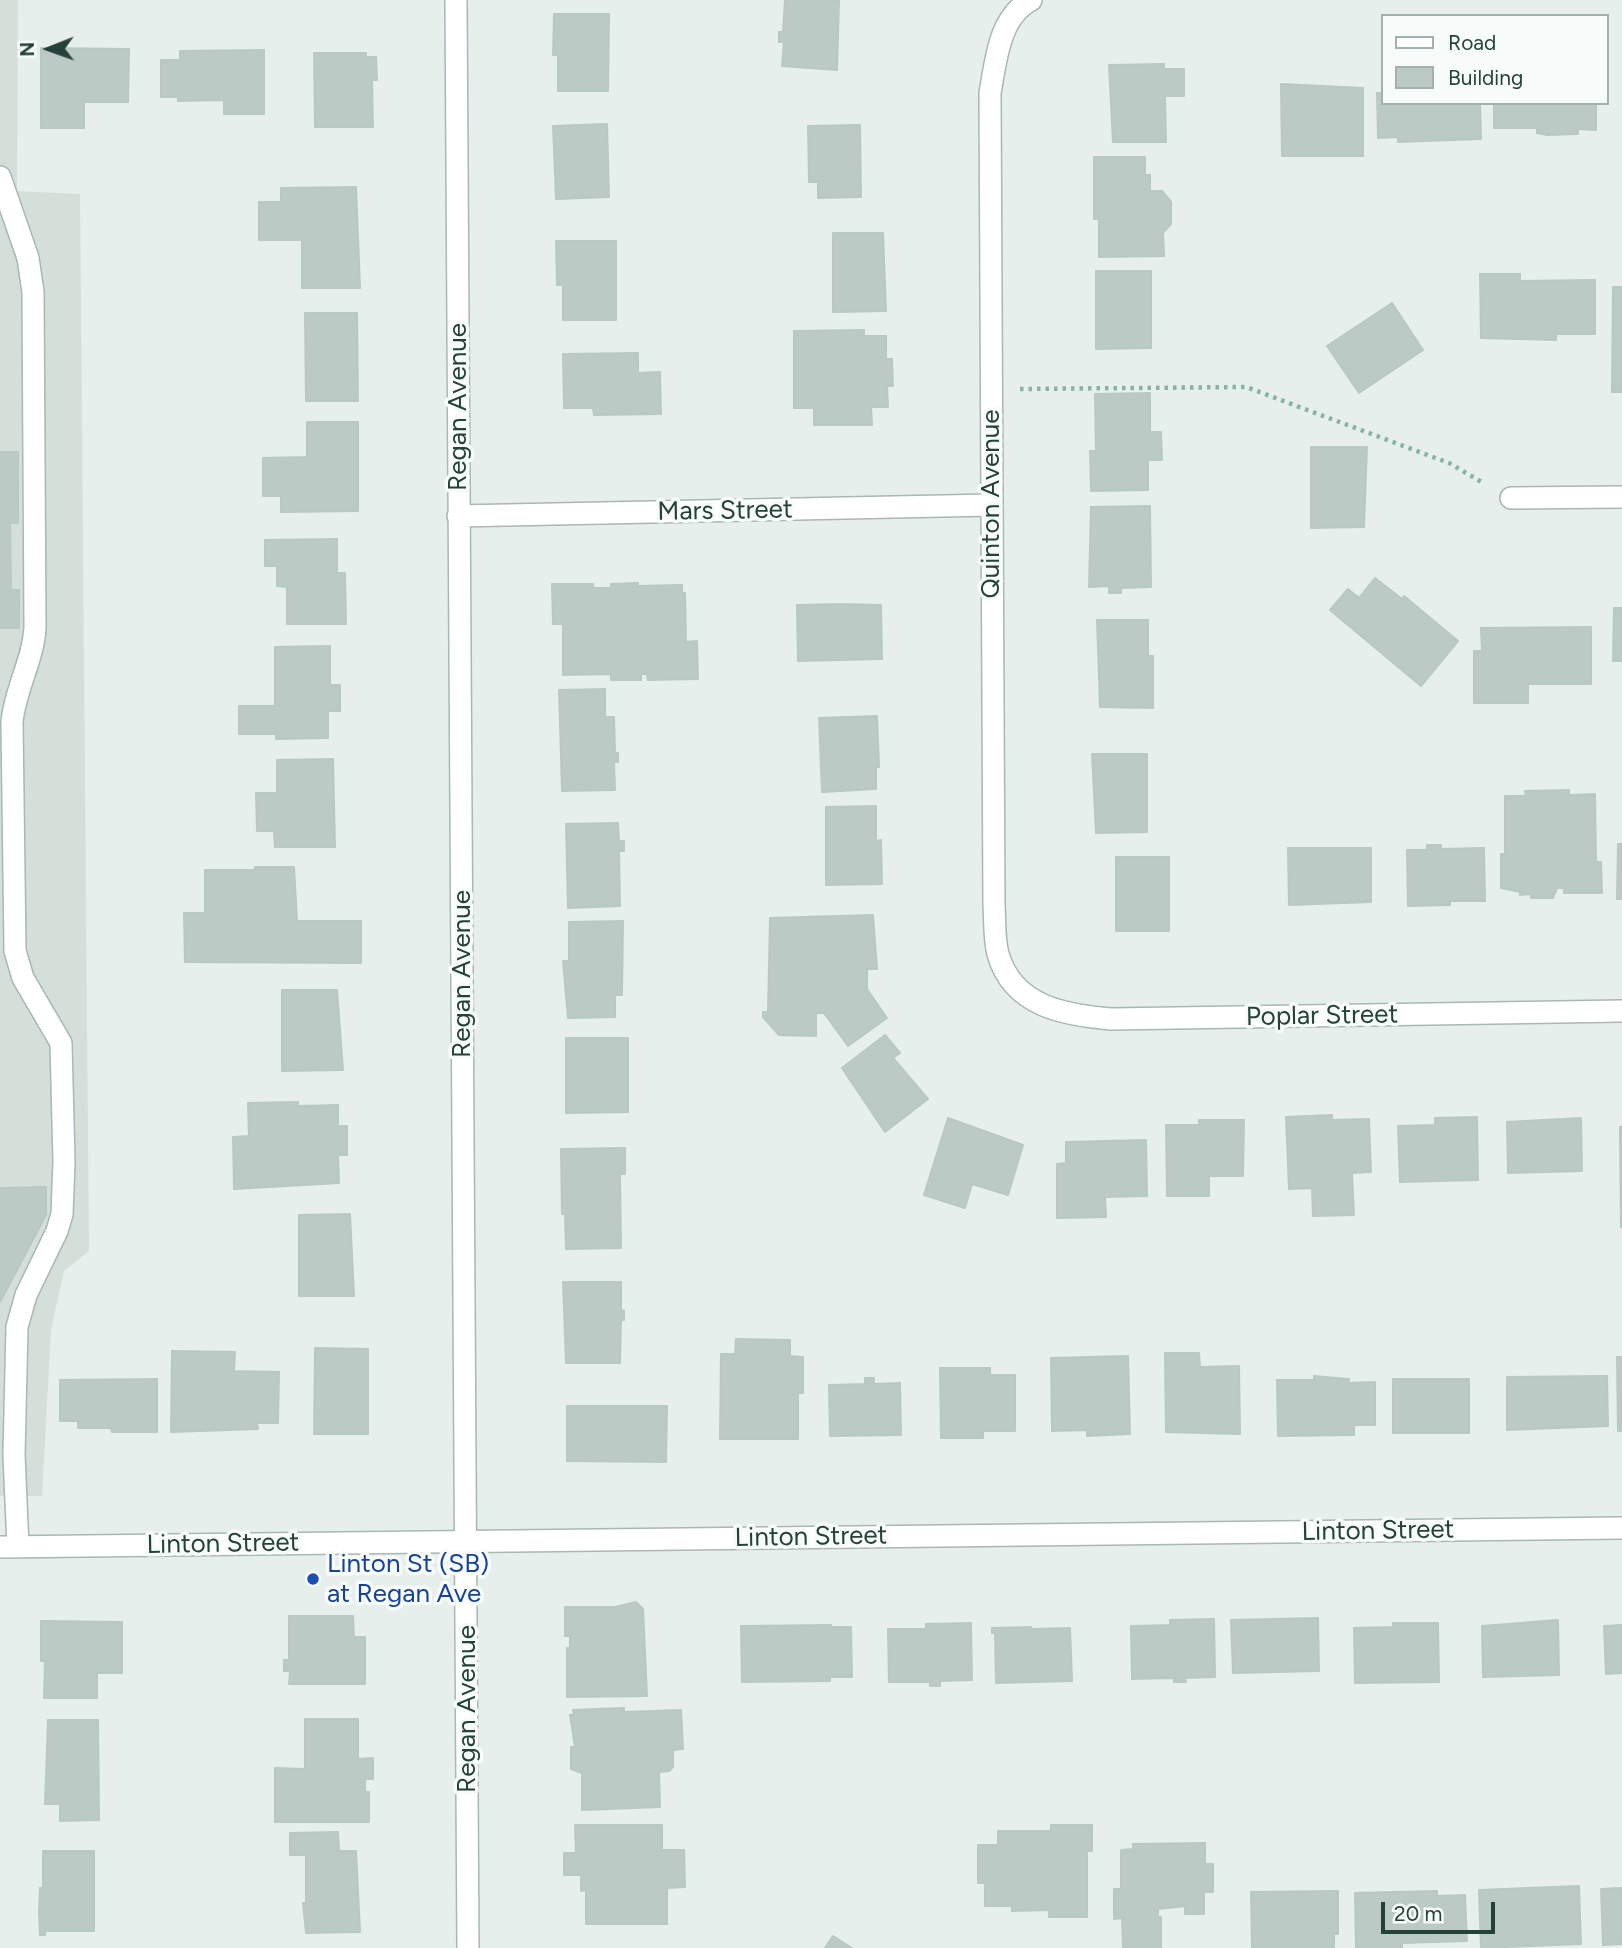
<!DOCTYPE html>
<html>
<head>
<meta charset="utf-8">
<style>
	body { margin:0 }
	#map { position:relative; width:1622px; height:1948px; overflow:hidden; background:#e6efeb; font-family:Figtree,sans-serif }
	canvas { display:block }
	.legend { position:absolute; left:1381px; top:14px; width:228px; height:91px; box-sizing:border-box; background:#f7fbf9; border:2px solid #a3b1ad; margin:0; padding:9px 12px; list-style:none; font-size:21px; color:#24423a }
	.legend li { display:flex; align-items:center; gap:14px; height:35px }
	.legend b { width:35px; border:2px solid #a3b1ad }
	.north { position:absolute; left:14px; top:14px; width:70px; height:70px; -webkit-text-stroke:5px #f7fbf9; paint-order:stroke; rotate:269deg; font-size:19px; font-weight:700; line-height:28px; text-align:center; color:#24423a }
	.north::after { content:''; display:block; margin:auto; width:24px; height:32px; background:#24423a; clip-path:polygon(50% 0,100% 100%,50% 72%,0 100%) }
	.scale { position:absolute; left:1381px; top:1902px; width:114px; height:32px; box-sizing:border-box; border:4px solid #24423a; border-top:0; padding-left:9px; font-size:21px; line-height:24px; white-space:nowrap; color:#24423a; -webkit-text-stroke:5px #f7fbf9; paint-order:stroke }
</style>
</head>
<body>
<div id="map">
<canvas width="1622" height="1948"></canvas>
<ul class="legend">
<li><b style="height:9px;background:#fff"></b>Road</li>
<li><b style="height:19px;background:#bbcac4"></b>Building</li>
</ul>
<div class="north">N</div>
<div class="scale">20 m</div>
</div>
<script>
const context = document.querySelector('canvas').getContext('2d');
context.lineJoin = 'round';
function fillPath(path, color) {
  context.fillStyle = color;
  context.fill(path, 'evenodd');
}
function stroke(path, color, width, dash) {
  context.strokeStyle = color;
  context.lineWidth = width;
  context.lineCap = dash ? 'butt' : 'round';
  context.setLineDash(dash || []);
  context.stroke(path);
}
function write(font, color, halo, rows, align = 'center') {
  context.font = font + ' Figtree,sans-serif';
  context.lineWidth = 7;
  context.setLineDash([]);
  context.textBaseline = 'middle';
  context.strokeStyle = halo;
  context.fillStyle = color;
  for (const [text, x, y, turn = 0] of rows) {
    context.save();
    context.translate(x, y);
    context.rotate((+turn || 0) * Math.PI / 180);
    context.textAlign = isNaN(turn) ? turn : align;
    if (halo) context.strokeText(text, 0, 0);
    context.fillText(text, 0, 0);
    context.restore();
  }
}
fillPath(new Path2D(`
	M0,0H18L17,191L80,194L89,1251L64,1271L51,1330L42,1496H0Z`), '#d4dfda');
const building = new Path2D(`
	M785,0H839L837,70L782,66L784,42H779V32H783Z
	M554,14H609L608,91H558V55H553Z
	M41,48L129,49L128,102H84V128H41Z
	M264,50V114H224V100L178,101V97H161V60H180V51Z
	M314,53H366V57H376L377,80H372L373,127H315Z
	M1164,64V69H1184V96H1165L1166,142H1113L1109,65Z
	M1281,84L1363,88V156H1282Z
	M1377,93H1382V103H1480L1481,139L1398,142V137L1378,138Z
	M1494,103H1596V130L1578,129V134L1547,135L1537,133V128H1494Z
	M607,124L609,197L556,199L553,126Z
	M860,125L861,197L818,198V182H809L808,126Z
	M1094,157H1145V175H1150V191H1162L1171,202V224L1163,233L1164,256L1099,257V219H1094Z
	M356,187L360,288H302V240H259V202H281V188Z
	M833,233H883L886,311L833,312Z
	M556,241H616V320H563V285H557Z
	M1096,271H1151V348L1096,349Z
	M1480,274H1520V281L1595,280V334H1556V340L1481,338Z
	M1613,287H1622V392H1612Z
	M1392,303L1423,350L1359,393L1327,346Z
	M305,313H357L358,401H306Z
	M864,330V336H886V359H892L893,386H887L888,407H871L872,425H814V408H794V331Z
	M638,353V373L660,372L661,414L594,415L593,408H564L563,354Z
	M1150,393V432H1161L1162,460H1148V490L1091,491L1090,451H1096L1095,394Z
	M307,422H358V511L281,512V496H263V458L307,457Z
	M1311,447H1367L1364,527L1311,528Z
	M0,452H18V523H10L11,590H19V628H0Z
	M1150,506L1151,587L1121,588V593H1109V586L1089,587L1091,507Z
	M337,539V573H345L346,624H287V587L277,586V566H265V540Z
	M1375,578L1402,599L1404,596L1458,641L1421,686L1330,610L1348,589L1359,598Z
	M638,583V586L682,585V593H685L686,642L697,641L698,679L648,680L647,674H641V680H611V674L563,675V624H553L552,584H593V588H611V584Z
	M840,604L881,605L882,659L798,661L797,605Z
	M1614,608H1622V661H1613Z
	M1097,620H1148V656H1153V708L1100,707Z
	M1591,627V684H1528V703H1474V651H1482L1481,628Z
	M330,646V685H340V711H328V738L276,739V734H239V706H275V647Z
	M605,689V717H614L615,753H618V762H614L615,790L562,791L559,690Z
	M877,716L879,767H876V789L822,792L819,718Z
	M1092,754H1147V832L1096,833Z
	M333,759L335,847H275L274,831H257L256,793H277V760Z
	M1569,790V795L1595,794L1596,862H1601L1602,893H1564V888H1557L1553,898H1531V894L1520,895V892L1501,888V854H1505V796H1526L1525,791Z
	M876,806V841L881,840L882,884L826,885V807Z
	M618,823L619,841H624V851H619L620,906L568,908L566,824Z
	M1618,844H1622V899H1617Z
	M1427,845H1441V849L1484,848L1485,901H1450V905L1408,906L1407,850H1427Z
	M1288,848H1371V902L1289,905Z
	M1116,857H1169V931H1116Z
	M255,867H294L297,921H361V963L185,962L184,913H205V870H255Z
	M873,915L877,969H867V989L887,1018L848,1046L824,1013H816V1036L779,1035L763,1017V1012H768L770,918Z
	M623,921L622,995H615V1017L568,1018L563,961H569V922Z
	M282,990H337L343,1070L282,1071Z
	M885,1035L900,1053L893,1058L928,1099L885,1132L842,1068Z
	M566,1038H628V1112L566,1113Z
	M298,1102V1106L338,1105V1126H347V1155H338L339,1183L234,1189L233,1137L249,1136L248,1103Z
	M1332,1115V1120L1369,1119L1371,1172L1352,1173L1354,1215L1313,1216L1312,1188L1289,1189L1286,1117Z
	M1477,1117L1478,1180L1400,1182L1398,1126L1435,1125V1118Z
	M948,1118L1023,1145L1008,1195L972,1184L965,1208L924,1195Z
	M1581,1118L1582,1171L1508,1173L1507,1122Z
	M1199,1120H1244L1243,1176H1209V1196H1167L1166,1125H1199Z
	M1620,1127H1622V1227H1621Z
	M1146,1140L1147,1196L1105,1197L1106,1217L1057,1218V1164L1066,1163V1142Z
	M625,1148V1174H620L621,1248L566,1249L565,1214H562L561,1149Z
	M46,1187V1215L0,1302V1188Z
	M350,1214L354,1296H299V1215Z
	M563,1282H621V1310L624,1311V1320H621L620,1363H566Z
	M736,1339L790,1340V1356L803,1357V1393H798V1439H720L721,1354H735Z
	M315,1348L368,1349V1434H314Z
	M172,1351L235,1352L234,1371L279,1372L278,1423H257L258,1429L171,1432Z
	M1165,1353H1199L1200,1367L1239,1366L1240,1434L1166,1432Z
	M1128,1356L1130,1434L1087,1436V1430L1052,1431L1051,1358Z
	M1617,1357H1622V1431H1618Z
	M940,1368H990V1375H1015V1431H983V1438H941Z
	M1314,1376L1349,1379V1383L1375,1382V1425H1354V1435L1278,1436L1277,1380H1314Z
	M1607,1376L1608,1426L1507,1430V1377Z
	M865,1378H874V1384L900,1383L901,1435L830,1436L829,1385L865,1384Z
	M157,1379V1432H112L111,1428H78V1421H60V1380Z
	M1393,1379H1469V1433H1393Z
	M567,1406H667L666,1462L567,1461Z
	M636,1602L643,1609L647,1696L567,1697V1648H570V1636H565V1607H615Z
	M289,1616H353L354,1637H365V1684H289L290,1671H284V1660H289Z
	M1318,1618L1319,1671L1233,1673L1231,1620Z
	M1214,1619L1215,1677L1185,1678L1186,1682H1174V1678L1132,1679L1131,1626L1170,1625V1620Z
	M1558,1620L1559,1675L1483,1677L1482,1626Z
	M41,1621L122,1622V1673H97V1698H44L45,1661H41Z
	M971,1623L972,1680L940,1681V1686H930V1682H889L888,1629H926V1624Z
	M1393,1623H1438L1439,1682L1355,1683L1354,1628L1393,1627Z
	M831,1625V1627H851L852,1677H830V1681L742,1682L741,1626Z
	M1622,1625V1673L1606,1674L1604,1626Z
	M1031,1627V1629L1070,1628L1072,1681L996,1683L995,1633H992V1628Z
	M624,1708V1712L681,1710L683,1749L673,1750V1767L669,1771L659,1772L660,1807L582,1810V1773L571,1769V1747H575L570,1715H574L573,1710Z
	M305,1719H358V1759L373,1758V1779H365V1792H369V1822H275V1768L305,1769Z
	M48,1720H98L99,1820L60,1821V1804H45Z
	M575,1825H662V1850H684L685,1887L667,1888V1924H586V1890L581,1891V1875H564V1853H576Z
	M1051,1825H1092V1851H1087V1917H1049V1910L1012,1911V1906H985V1883H978V1845H998V1831H1051Z
	M338,1832L339,1851H356L360,1932L306,1933L303,1903H306V1855H290V1833Z
	M1205,1843V1864H1213V1892H1204V1914H1185V1906L1158,1909V1917H1161V1948H1123L1122,1918L1114,1919V1889H1121V1850L1133,1849V1844Z
	M43,1851H94V1931H45V1935H40L39,1912L40,1888H43Z
	M1579,1886L1581,1944L1481,1948L1479,1890Z
	M1622,1888V1944L1603,1945L1601,1889Z
	M1338,1891V1934H1334V1948H1252L1251,1892Z
	M1437,1891V1896L1465,1895L1467,1941L1402,1943V1948H1356L1355,1893Z
	M833,1936L852,1948H825Z`);
fillPath(building, '#bbcac4');
stroke(building, '#b8c9c2', 2);
const minor = new Path2D(`
	M456,0L468,1948
	M1031,0C999,17 996,60 990,93L994,905C995,921 994,939 998,954C1013,1007 1065,1015 1111,1019L1622,1011
	M0,177L28,258L33,292L35,628C33,661 15,689 12,722L15,951L23,978L61,1043L64,1162L62,1214L57,1231L26,1295L17,1327L14,1455L18,1547
	M1511,498L1622,497
	M458,516L991,505
	M0,1547L1622,1528`);
stroke(minor, '#a8b8b2', 24);
stroke(new Path2D(`
	M1020,389L1246,387L1449,463L1485,484`), '#86b3a5', 4.5, [3.5, 5]);
stroke(minor, '#fff', 21);
for (const [x, y, r, color] of [
	[313,1579,7,"#1a4fb4"]
]) {
  const dot = new Path2D();
  dot.arc(x, y, r, 0, 2 * Math.PI);
  context.fillStyle = color;
  context.fill(dot);
  stroke(dot, '#f7fbf9', 2.5);
}
write('26px', '#24423a', '#f7fbf9', [
	["Regan Avenue",458,407,-90],
	["Quinton Avenue",991,504,-90],
	["Mars Street",725,511,-1],
	["Regan Avenue",462,974,-90],
	["Poplar Street",1322,1016,-1],
	["Linton Street",1378,1531,-1],
	["Linton Street",811,1537,-1],
	["Linton Street",223,1544,-1],
	["Regan Avenue",467,1709,-90]
]);
write('26px', '#164399', '#f7fbf9', [
	["Linton St (SB)",327,1564],
	["at Regan Ave",327,1594]
], 'left');
</script>
</body>
</html>
